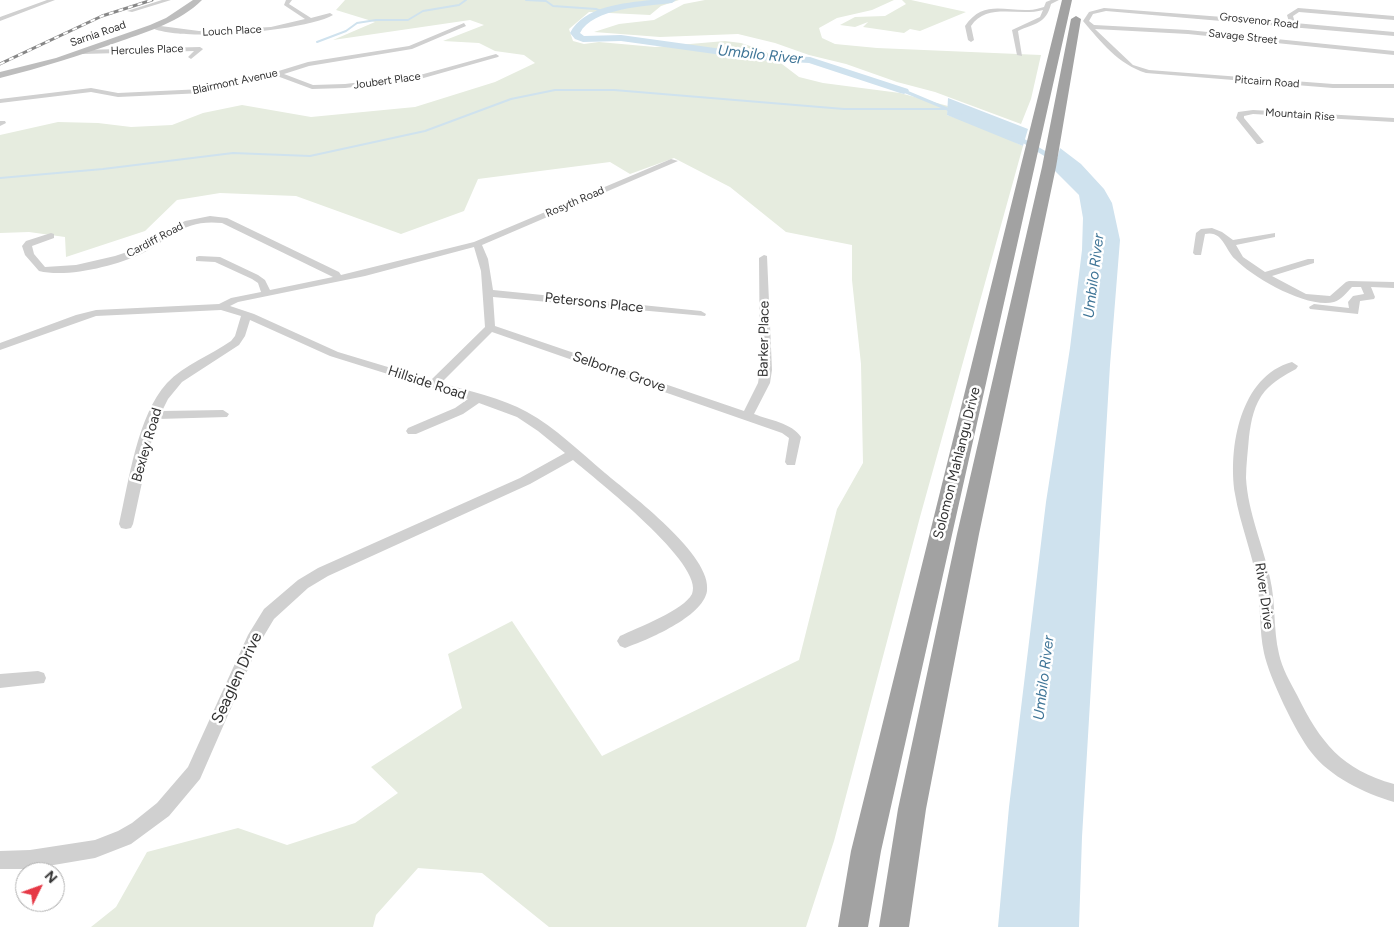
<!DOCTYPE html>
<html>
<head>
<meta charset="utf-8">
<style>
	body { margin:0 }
	#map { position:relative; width:1394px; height:927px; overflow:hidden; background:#fff; font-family:Figtree,sans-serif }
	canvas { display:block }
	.north { position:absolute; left:15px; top:862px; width:50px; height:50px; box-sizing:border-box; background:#fff; border:1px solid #adadad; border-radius:50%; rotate:48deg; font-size:14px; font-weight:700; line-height:20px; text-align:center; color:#333 }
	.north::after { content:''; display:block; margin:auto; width:18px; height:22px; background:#e63946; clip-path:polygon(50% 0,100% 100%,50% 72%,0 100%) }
</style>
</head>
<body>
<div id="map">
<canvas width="1394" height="927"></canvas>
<div class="north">N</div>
</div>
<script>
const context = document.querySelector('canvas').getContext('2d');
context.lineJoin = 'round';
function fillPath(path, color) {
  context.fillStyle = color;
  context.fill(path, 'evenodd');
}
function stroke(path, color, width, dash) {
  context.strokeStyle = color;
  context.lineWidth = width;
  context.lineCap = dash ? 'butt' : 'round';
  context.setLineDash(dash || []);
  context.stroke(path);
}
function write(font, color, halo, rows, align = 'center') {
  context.font = font + ' Figtree,sans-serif';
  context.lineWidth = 5;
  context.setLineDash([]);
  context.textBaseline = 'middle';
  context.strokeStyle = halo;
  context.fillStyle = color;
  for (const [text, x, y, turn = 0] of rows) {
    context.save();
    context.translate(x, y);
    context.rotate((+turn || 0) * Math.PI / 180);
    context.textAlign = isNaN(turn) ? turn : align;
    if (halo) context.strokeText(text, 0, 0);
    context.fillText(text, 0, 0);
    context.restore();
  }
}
fillPath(new Path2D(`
	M345,0H679L661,6L650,15L589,12L569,29L573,41L584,44L599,42L655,47L725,41L741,43L765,51L799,77L823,83L900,93L948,106L947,115L982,127L1023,146L920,517L834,841L806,927H549L482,873L418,868L376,915L373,927H91L116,907L147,852L238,828L287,845L355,823L398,793L371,767L462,708L448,654L512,621L602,756L799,660L837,509L863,463L861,364L852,280V245L786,232L730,187L674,158L630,174L610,162L478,179L464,211L401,234L296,196L220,193L177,200L145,231L66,257L65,237L29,232L0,233V135L58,122L98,123L131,127L172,125L203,113L242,105L311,117L415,107L495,82L535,63L524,55L495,51L479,43L443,41L484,25L470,20L333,40L375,22L336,10Z
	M705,0H894L872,10L837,18L819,28L822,38L835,44L877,48L1041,55L1031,99L1021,124L935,92L897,82L846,64L809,55L775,43L738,34L660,37L594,32L619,24L654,20L684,4Z
	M902,0H911L966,12L920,31L910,29L904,33L863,27L868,22L855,27L840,25L855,17L885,16L906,4Z`), '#e6ecdf');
fillPath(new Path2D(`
	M948,98L1028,129L1023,146L947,115Z
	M1060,148L1081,164L1104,189L1112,203L1120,240L1110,365L1082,837L1079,927H998L1009,807L1046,502L1070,348L1082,250L1083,218L1079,195L1054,170Z`), '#cfe2ee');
stroke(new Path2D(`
	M526,0L546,1L553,6L596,9L603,12
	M317,42L346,31L357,23L376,20H408L423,11L459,5L466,0
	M0,178L103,169L233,153L310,156L425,131L511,99L555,90H614L844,109H946`), '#cfe2ee', 2);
fillPath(new Path2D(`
	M902,90H906L963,114L958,115L902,92Z
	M1010,133H1014L1061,160L1054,162L1010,135Z`), '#cfe2ee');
fillPath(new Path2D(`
	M651,0H676L672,3C647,6 592,8 580,33L584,36L621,35L758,54L810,57L908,89L909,91L904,94L900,93L809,63L758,60L621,41L583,42L575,39L570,33C584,6 624,3 651,0Z`), '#cfe2ee');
fillPath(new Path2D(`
	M47,0H55L0,21V17Z
	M162,0H171L132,12L127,11Z
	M286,0H292L289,4L311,18L330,13L333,15C306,31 177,43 150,27L153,25L199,31L271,27L305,19L284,5Z
	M1051,0H1059L1051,4C1046,24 1035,23 1018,31L1022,56L1017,55L1012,30L1040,17L1043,10C1019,17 987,2 971,26L974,40L971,42L968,40L965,26C983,0 1003,11 1029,10C1034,10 1039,8 1044,7L1046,2Z
	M1104,8L1289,22L1287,15L1298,8L1394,16V20L1299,12L1293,16L1295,23L1394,32V36L1106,11L1093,14L1089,21L1094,25L1188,30L1394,51V55L1188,34L1095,29L1133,65L1149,70L1333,84H1394V88H1333L1146,73C1118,64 1101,42 1083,21L1089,12Z
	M464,23L466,26L412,49L309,66L284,74L313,85L345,84L420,75L496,54L499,56L498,57L420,79L345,88L312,89L277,76L203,93L118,97L91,92L0,103V99L91,88L118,93L203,89L259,77L308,62L409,46Z
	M200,47L203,49L202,50L191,59L188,57L194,51L82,54L79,52L82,50Z
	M1253,110L1394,118V122L1253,114L1244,116V118L1264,142L1260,144H1257L1236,118L1238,112Z
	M0,121H5L6,123L0,126Z
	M671,159L678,161L482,245L488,259L493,290L701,311L706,314L705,316L493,297L495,326L744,411L758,383L760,370L759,258L764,255L767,256L772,370L770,383L754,414C769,420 792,423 801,437L795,465H787L785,462L789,438L782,433L492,332L441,383C469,391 502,398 527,412C556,428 580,452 605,473C630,494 713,556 707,591C703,617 647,640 625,648L620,646L617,641L620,636C637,628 684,610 692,594C706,565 594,478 573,460L530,484L328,576L308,588L274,619L259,644L200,779L169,816L131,844L95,858L30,869H0V851L30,850L95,840L118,831L132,823L157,803L188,767L248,635L264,609L298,580L318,568L520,478L565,453L538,431L517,417L479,403L463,414L416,434H408L406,431L408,428L455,408L468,399L330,356L250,320L245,336L239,345L182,382L168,399L162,411L223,410L229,414L227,417L158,419L149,450L133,524L131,528L126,529L121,528L119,524C129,481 137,416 167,383C184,365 211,355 231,341L235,336L241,316L221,310L96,316L0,350V343L76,315L96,310L219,304L231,298L261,292L258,283L252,279L215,262L196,261V257L199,256L220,257L258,275L265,280L270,290L333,277L222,223C182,219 173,238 141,254C115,266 67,278 39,271L25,255L22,246L26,241L51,233L54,234V238L32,246L34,254L45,267L76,265L115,256L136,249L185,221L210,216L227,218L339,272L341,275L474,242ZM474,247L481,271L485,327L431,380L338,352L254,314L230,306L238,302L365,276Z
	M1212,228L1222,232L1233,240L1275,233V237L1236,245L1243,257L1265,272L1308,259H1314V263L1272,276L1306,294L1330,296L1346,282L1349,281L1394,282V288L1371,287L1375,297L1374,299L1360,301L1358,314L1310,309L1309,307L1314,304L1349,308L1348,302L1353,296L1364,294L1361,287H1352C1347,292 1341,300 1334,302C1308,309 1253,278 1235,259C1225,250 1223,230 1205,234L1201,255H1195L1193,253L1196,233L1201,229Z
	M1292,362L1298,366L1296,369C1285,375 1274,381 1265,391C1254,404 1251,421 1249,437C1248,450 1246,465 1246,478C1248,513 1263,545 1270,578C1276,603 1273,629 1279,654C1282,668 1290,682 1297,695C1320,742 1342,770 1394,784V802C1364,793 1330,777 1311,752C1296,733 1269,677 1264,653C1259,630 1261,605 1257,582C1252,552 1240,524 1235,494C1228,448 1240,376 1292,362Z
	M38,671L44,673L46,678L44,683L0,688V674Z`), '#d0d0d0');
fillPath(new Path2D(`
	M193,0H202C180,22 149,31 121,41C81,55 41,68 0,78V72L56,58L150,25L166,18Z`), '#bdbdbd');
fillPath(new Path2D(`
	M1062,0H1072L881,851L868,927H838L851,851Z
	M1076,16L1081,19L1056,167L979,534L926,809L909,927H879L898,809L957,534L1042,167L1071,19Z`), '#a2a2a2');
const rail = new Path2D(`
	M0,64L102,16L152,0`);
stroke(rail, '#888', 3);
stroke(rail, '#fff', 2, [5]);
write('11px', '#333', '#fff', [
	["Grosvenor Road",1259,21,6],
	["Louch Place",232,31,-3],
	["Sarnia Road",98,34,-19],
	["Savage Street",1243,37,6],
	["Hercules Place",147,50,-2],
	["Joubert Place",387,81,-8],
	["Blairmont Avenue",235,82,-12],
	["Pitcairn Road",1267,82,4],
	["Mountain Rise",1300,115,4],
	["Rosyth Road",575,202,-23],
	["Cardiff Road",155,240,-28]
]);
write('14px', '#333', '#fff', [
	["Petersons Place",594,303,6],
	["Barker Place",764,339,-89],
	["Selborne Grove",619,372,19],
	["Hillside Road",427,383,18],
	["Bexley Road",147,445,-74],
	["Solomon Mahlangu Drive",957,463,-76],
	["River Drive",1264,596,82]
]);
write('italic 15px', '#3f7597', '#fff', [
	["Umbilo River",760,55,6],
	["Umbilo River",1094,276,-83],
	["Umbilo River",1044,678,-83]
]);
write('16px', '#333', '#fff', [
	["Seaglen Drive",237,678,-65]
]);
</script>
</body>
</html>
